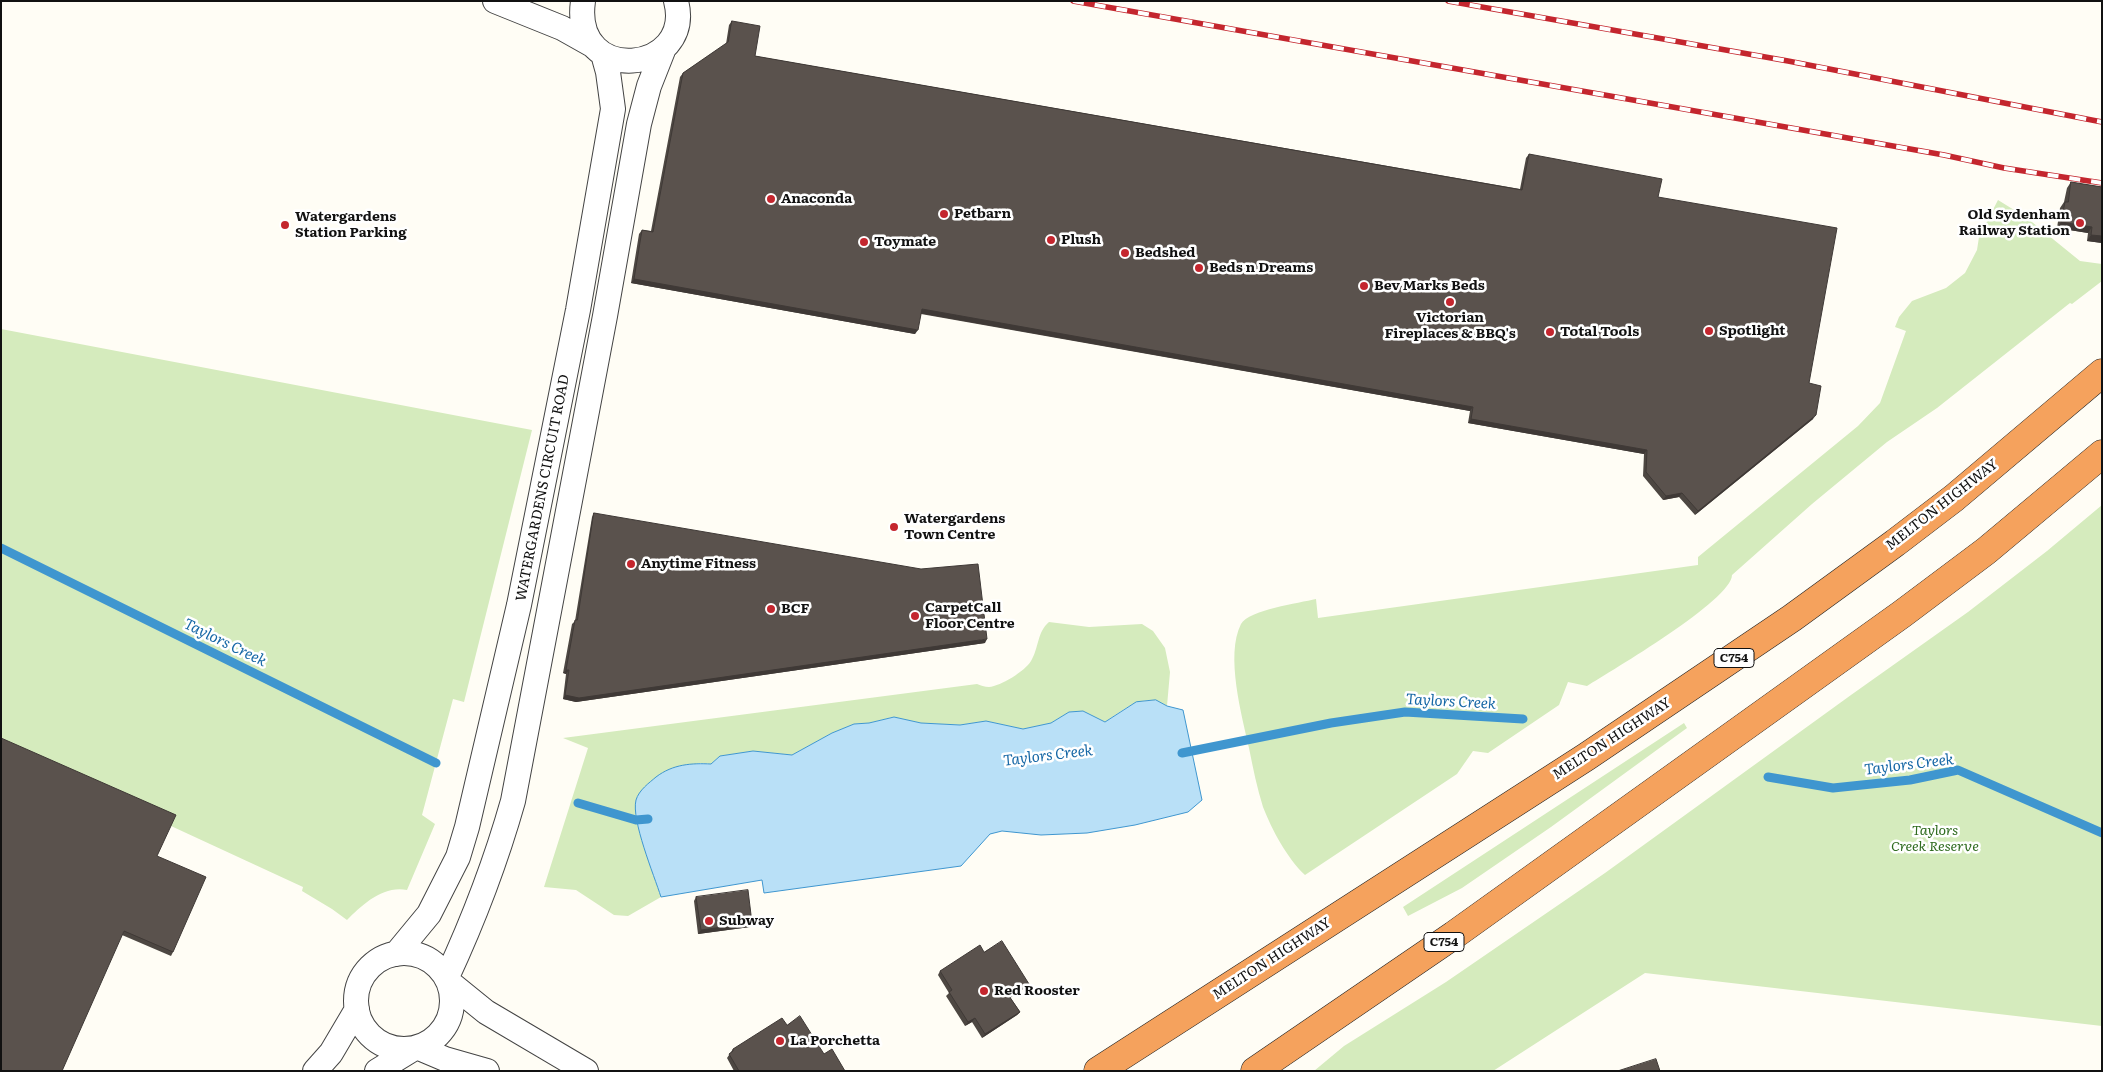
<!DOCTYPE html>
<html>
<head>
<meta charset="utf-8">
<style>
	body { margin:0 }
	#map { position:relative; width:2103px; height:1072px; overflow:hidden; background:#fffdf5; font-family:Literata,serif }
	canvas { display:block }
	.frame { position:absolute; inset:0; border:2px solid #111; pointer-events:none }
</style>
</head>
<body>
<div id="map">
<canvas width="2103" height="1072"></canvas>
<div class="frame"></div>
</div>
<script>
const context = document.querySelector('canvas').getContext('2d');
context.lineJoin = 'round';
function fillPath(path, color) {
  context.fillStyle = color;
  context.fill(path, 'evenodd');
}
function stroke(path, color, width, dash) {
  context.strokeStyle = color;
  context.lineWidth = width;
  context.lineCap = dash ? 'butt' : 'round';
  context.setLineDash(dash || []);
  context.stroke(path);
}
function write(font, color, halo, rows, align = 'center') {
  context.font = font + ' Literata,serif';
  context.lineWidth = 5;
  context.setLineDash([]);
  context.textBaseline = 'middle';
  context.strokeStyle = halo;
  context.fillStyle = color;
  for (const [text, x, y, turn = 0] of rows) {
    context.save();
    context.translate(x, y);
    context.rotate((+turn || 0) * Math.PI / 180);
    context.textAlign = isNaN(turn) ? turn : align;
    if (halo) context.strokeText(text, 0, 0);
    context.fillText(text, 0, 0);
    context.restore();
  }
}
fillPath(new Path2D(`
	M1998,200L2027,218L2080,261L2102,264V281L2072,304L2070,303L1937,408L1887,442L1812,504L1732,575C1732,600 1611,671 1587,686L1568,682L1559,705L1488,753L1473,751L1457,774L1305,875C1287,858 1272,830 1263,807C1257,788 1253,768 1249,748C1242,716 1225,655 1241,624C1249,610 1299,603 1316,599L1318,618L1698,565V557L1858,426L1880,403L1906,331L1895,327L1899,317L1912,301L1946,288L1965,273L1977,250L1979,237Z
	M1,329L532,430L464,702L453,699L422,815L435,824L407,890C383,885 362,905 347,920L332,909L302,891L303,887L171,826L1,743Z
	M2102,505V1026L1645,973L1493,1071H1314L1344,1046L1446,982L1605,873L1851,695L1968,612L2047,551Z
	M1049,622L1089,627L1142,624L1153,631L1165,648L1170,672L1167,706C1142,692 1127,708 1105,722L1083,711L1069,712L1051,723L1023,729L986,721L960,725L921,723L893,717L869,723L854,724L832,733L792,755L753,751L720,756L711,764L698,763L636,820L661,897L628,916L614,915L576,890L544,887L588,748L563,738L977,684C980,685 985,687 989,687C1001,686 1025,671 1031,661C1039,648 1037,632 1049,622Z
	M1684,723L1687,728L1551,827L1462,888L1408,916L1403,907Z`), '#d5ebbd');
const water = new Path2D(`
	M1156,700L1167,706L1183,710L1202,800L1188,812L1135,825L1087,833L1041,835L1002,831L990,834L961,866L764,893L762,880L661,897C654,875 631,820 636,800C639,790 649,783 656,777C673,764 692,763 711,764L720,756L753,751L792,755L832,733L854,724L869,723L894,717L921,723L960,725L986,721L1023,729L1051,723L1069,712L1083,711L1105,722L1136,702Z`);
fillPath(water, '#b9e0f7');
stroke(water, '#3f96cf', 1);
stroke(new Path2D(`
	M1,548L436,763
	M1182,753L1331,723L1405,712L1523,719
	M1768,777L1833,788L1910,780L1958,770L2102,833
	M578,803L636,820L648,819`), '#3f96cf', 9);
const street = new Path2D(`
	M495,1L562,28L594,46
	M583,1C571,87 695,74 676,1
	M356 1001a48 48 0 1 1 96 0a48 48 0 1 1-96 0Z
	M396,954L429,914L458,857L467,827L519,605L578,310L613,109L608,72L603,54
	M447,977C473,921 496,861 513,801L605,316L639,124L649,86L664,48
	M449,982L486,1012L586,1071
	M419,1048L445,1059L487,1071
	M315,1071L331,1053L357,1009
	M377,1071L413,1049`);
const highway = new Path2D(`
	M1098,1071L1586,757L1792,618L1895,543L1954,498L2102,373
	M1255,1071L1454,935L1902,614L1986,551L2102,454`);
stroke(street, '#444', 26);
stroke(highway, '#222', 29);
stroke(street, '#fff', 24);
stroke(highway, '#f5a25d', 28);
const rail = new Path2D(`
	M1073,1L1944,155L2004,168L2102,183
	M1448,1L1788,61L2102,122`);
stroke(rail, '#c4262e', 5.5);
stroke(rail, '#fff', 4, [11]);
fillPath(new Path2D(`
	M732,21L755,56L1520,189L1526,158L1529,154L1658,197L1809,383L1813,419L1695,515L1679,497L1663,500L1643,476L1644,454L1468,423L1470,411L921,314L915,334L631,283L639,234L642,230L651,231L680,77L683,73L726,44L729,25Z
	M2071,182L2102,187V243L2087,241L2088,233L2057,228L2060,208L2064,202L2067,188Z
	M594,513L985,643L576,702L563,699L566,674L563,673L572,624L575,621L592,517Z
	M157,856L173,952L171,956L122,935Z
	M696,897L752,923L750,927L698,934L694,901Z
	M984,952L1029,984L1026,987L1010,997L1020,1012L1017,1015L982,1038L972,1022L965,1026L946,996L949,993L938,975L940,971Z
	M787,1025L824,1054L845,1071H734L727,1058L733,1049Z`), '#4d4742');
fillPath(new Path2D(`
	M2061,222L2092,227L2088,233L2057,228Z
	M2091,235L2102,236V243L2087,241Z
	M634,279L918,330L915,334L631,283Z
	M922,309L1473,407L1470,411L919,313Z
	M1816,415L1813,419L1695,515L1698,511Z
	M1471,419L1647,450L1644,454L1468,423Z
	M1682,493L1679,497L1663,500L1666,496Z
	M987,639L985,643L576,702L563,699L565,695Z
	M566,670H569L566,674L563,673Z
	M752,923L750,927L698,934L701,930Z
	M1029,984L1026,987L1007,1000L1009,996Z
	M1020,1012L1017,1015L982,1038L985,1034Z
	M975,1018L972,1022L965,1026L968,1022Z`), '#3f3936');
const building = new Path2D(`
	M732,21L760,26L755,56L1522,190L1529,154L1662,179L1658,197L1837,228L1809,383L1821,386L1816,415L1698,511L1682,493L1666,496L1646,472L1647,450L1471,419L1473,407L922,309L918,330L634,279L642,230L653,232L683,73L728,42Z
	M2071,182L2102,187V236L2091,235L2092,227L2061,222L2065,202H2068Z
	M594,513L921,569L978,564L987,639L579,698L565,695L569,670H566L575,620H577Z
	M1,738L176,815L157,856L206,877L173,952L124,931L62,1071H1Z
	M748,890L752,923L701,930L696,897Z
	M1002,941L1029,984L1009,996L1020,1012L985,1034L975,1018L968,1022L949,992L952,990L940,971L980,945L984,952Z
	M800,1016L824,1054L832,1049L845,1071H739L729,1054L733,1051V1049L782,1018L787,1025Z
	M1656,1059L1660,1071H1618Z`);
fillPath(building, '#5a524d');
stroke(building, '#3f3936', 1);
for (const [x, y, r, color] of [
	[771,199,5,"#c4262e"],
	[944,214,5,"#c4262e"],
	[2080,223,5,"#c4262e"],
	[285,225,5,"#c4262e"],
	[1051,240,5,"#c4262e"],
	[864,242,5,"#c4262e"],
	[1125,253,5,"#c4262e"],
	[1199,268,5,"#c4262e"],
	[1364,286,5,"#c4262e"],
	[1450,302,5,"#c4262e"],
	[1709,331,5,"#c4262e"],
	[1550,332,5,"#c4262e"],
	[894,527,5,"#c4262e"],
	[631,564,5,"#c4262e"],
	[771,609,5,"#c4262e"],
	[915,616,5,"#c4262e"],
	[709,921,5,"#c4262e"],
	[984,991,5,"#c4262e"],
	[780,1041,5,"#c4262e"]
]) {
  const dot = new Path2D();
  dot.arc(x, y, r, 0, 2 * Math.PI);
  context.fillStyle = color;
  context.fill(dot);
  stroke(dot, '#fff', 2);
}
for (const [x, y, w] of [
	[1734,658,40],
	[1444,942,40]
]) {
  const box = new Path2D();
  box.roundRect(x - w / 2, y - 9.5, w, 19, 4);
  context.fillStyle = '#fff';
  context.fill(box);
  stroke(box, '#111', 1);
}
write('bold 12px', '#111', null, [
	["C754",1734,658],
	["C754",1444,942]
]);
write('bold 14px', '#111', '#fff', [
	["Anaconda",781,199],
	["Petbarn",954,214],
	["Old Sydenham",2070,215,"right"],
	["Railway Station",2070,231,"right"],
	["Watergardens",295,217],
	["Station Parking",295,233],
	["Plush",1061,240],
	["Toymate",874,242],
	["Bedshed",1135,253],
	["Beds n Dreams",1209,268],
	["Bev Marks Beds",1374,286],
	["Victorian",1450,318,"center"],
	["Fireplaces & BBQ's",1450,334,"center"],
	["Spotlight",1719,331],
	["Total Tools",1560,332],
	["Watergardens",904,519],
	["Town Centre",904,535],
	["Anytime Fitness",641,564],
	["CarpetCall",925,608],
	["Floor Centre",925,624],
	["BCF",781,609],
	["Subway",719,921],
	["Red Rooster",994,991],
	["La Porchetta",790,1041]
], 'left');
write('14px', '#111', '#fff', [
	["WATERGARDENS CIRCUIT ROAD",543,488,-79],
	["MELTON HIGHWAY",1942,505,-38],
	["MELTON HIGHWAY",1612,739,-33],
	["MELTON HIGHWAY",1272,959,-33]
]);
write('italic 14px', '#2f6b1f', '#fff', [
	["Taylors",1935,831],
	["Creek Reserve",1935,847]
]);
write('italic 15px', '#1768a6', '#fff', [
	["Taylors Creek",225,643,26],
	["Taylors Creek",1451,702,3],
	["Taylors Creek",1048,756,-7],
	["Taylors Creek",1909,765,-7]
]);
</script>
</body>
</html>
